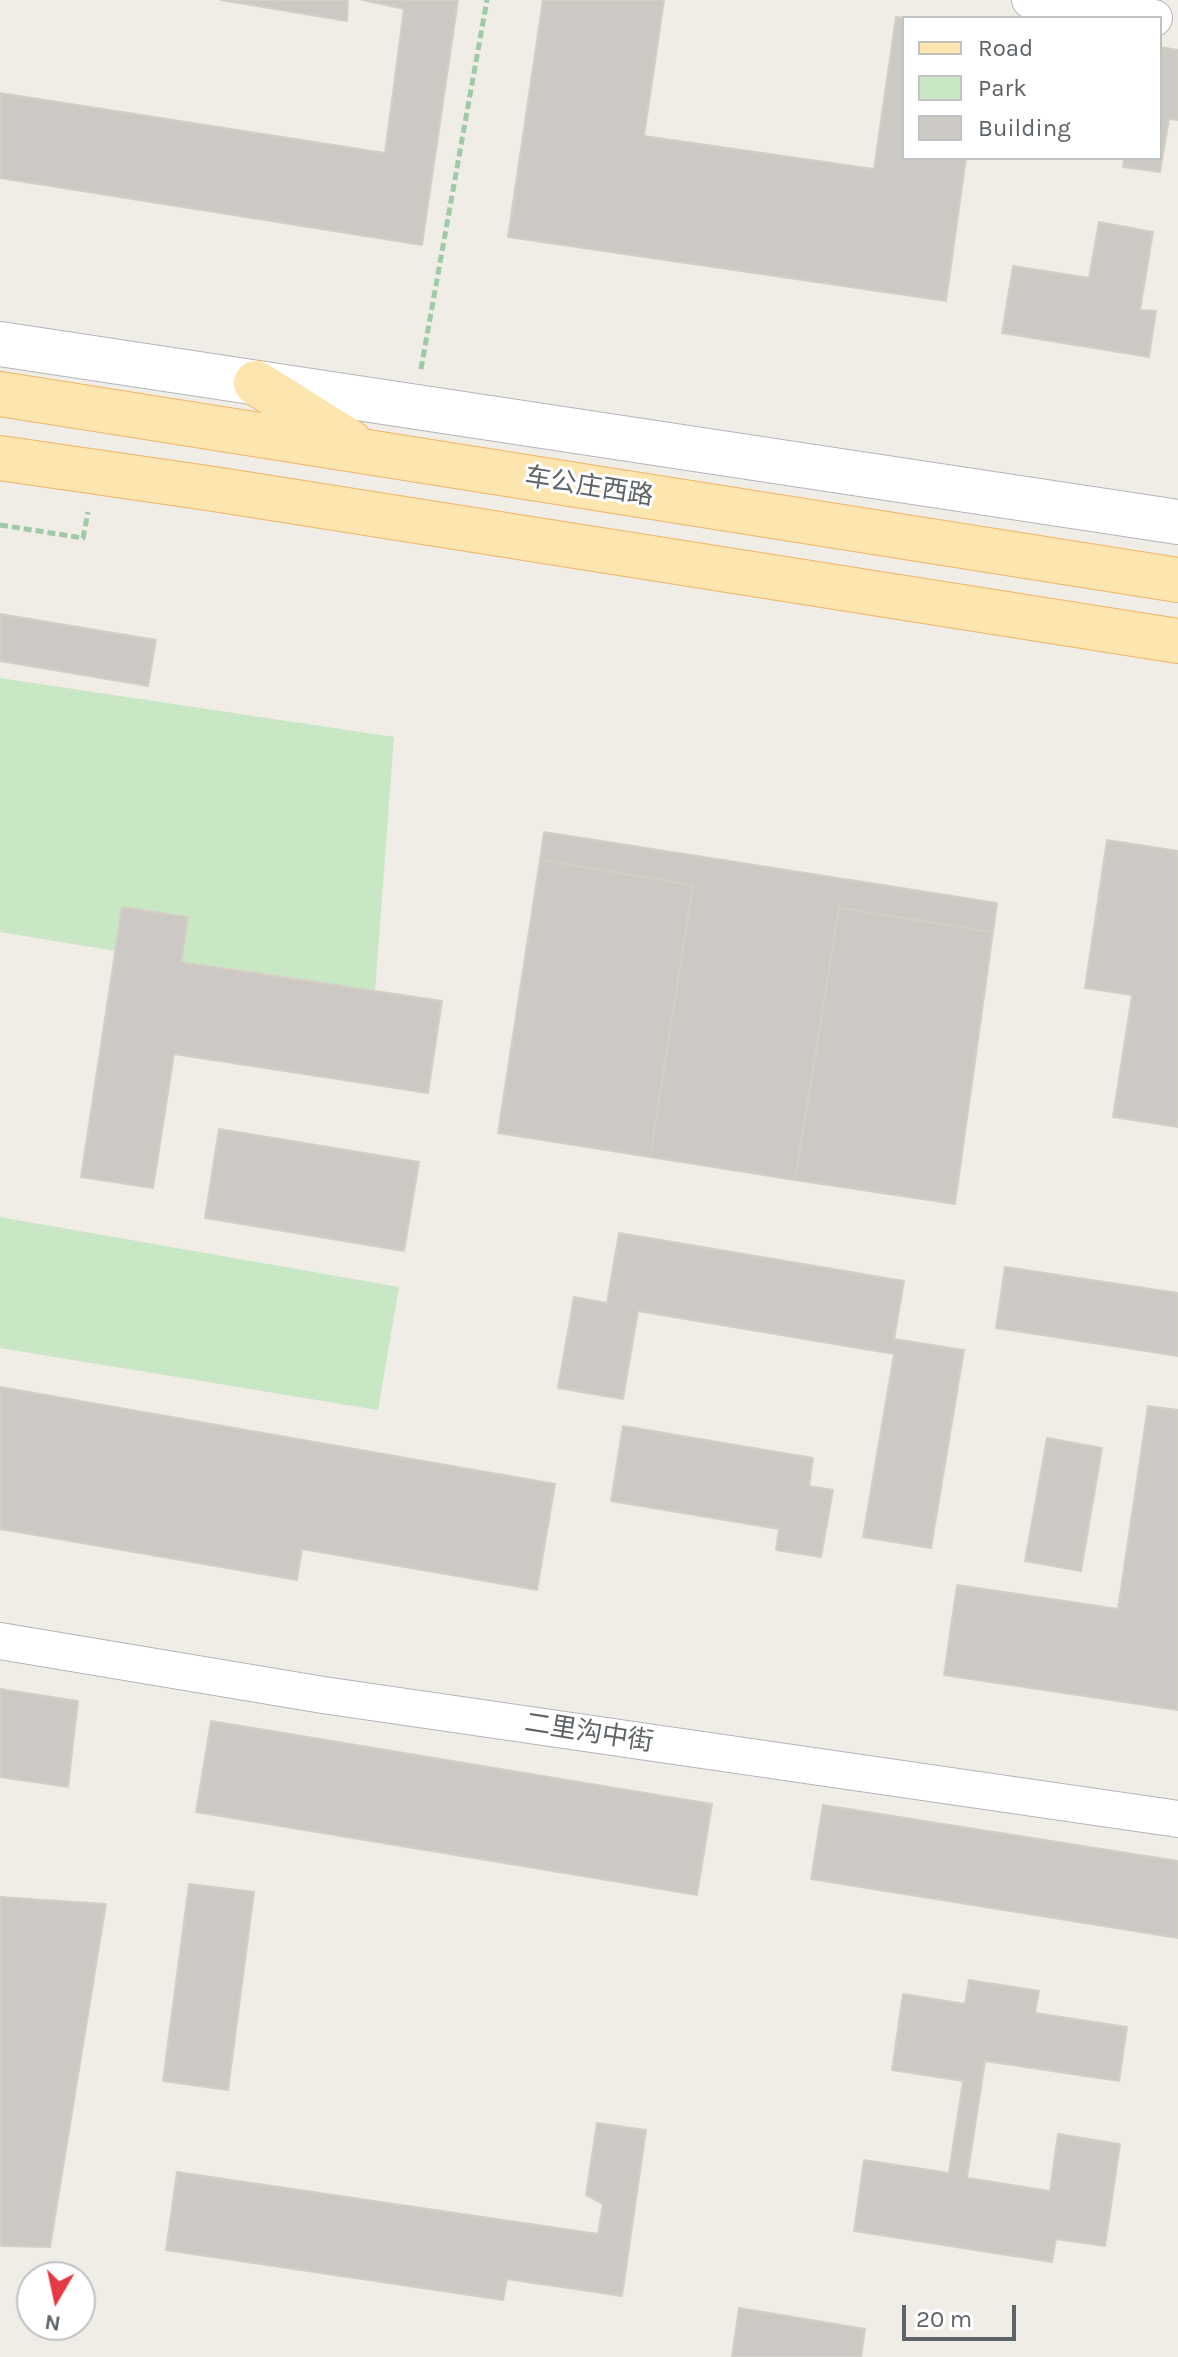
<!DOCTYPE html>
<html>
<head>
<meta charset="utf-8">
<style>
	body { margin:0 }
	#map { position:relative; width:1178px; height:2357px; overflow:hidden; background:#f0ede7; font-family:Karla,sans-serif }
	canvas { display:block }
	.legend { position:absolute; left:902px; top:16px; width:260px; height:144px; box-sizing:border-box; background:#fff; border:2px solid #bfc1c2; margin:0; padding:10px 14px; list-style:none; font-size:24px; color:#5e6367 }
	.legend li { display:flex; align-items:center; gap:16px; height:40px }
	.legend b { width:40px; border:2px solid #bfc1c2 }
	.north { position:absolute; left:16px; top:2261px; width:80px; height:80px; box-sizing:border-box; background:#fff; border:2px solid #bfc1c2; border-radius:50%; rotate:189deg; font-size:22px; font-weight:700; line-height:32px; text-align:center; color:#5e6367 }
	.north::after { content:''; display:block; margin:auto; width:28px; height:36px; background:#e53943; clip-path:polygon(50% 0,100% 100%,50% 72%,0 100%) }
	.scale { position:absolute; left:902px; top:2305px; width:114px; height:36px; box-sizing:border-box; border:4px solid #5e6367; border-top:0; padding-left:10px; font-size:24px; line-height:28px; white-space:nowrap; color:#5e6367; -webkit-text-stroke:6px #fff; paint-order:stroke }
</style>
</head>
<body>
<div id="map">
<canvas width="1178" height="2357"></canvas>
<ul class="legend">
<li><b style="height:10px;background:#fde5b0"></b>Road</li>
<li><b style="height:22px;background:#c9e6c5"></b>Park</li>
<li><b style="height:22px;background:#ccc8c4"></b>Building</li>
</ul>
<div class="north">N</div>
<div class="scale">20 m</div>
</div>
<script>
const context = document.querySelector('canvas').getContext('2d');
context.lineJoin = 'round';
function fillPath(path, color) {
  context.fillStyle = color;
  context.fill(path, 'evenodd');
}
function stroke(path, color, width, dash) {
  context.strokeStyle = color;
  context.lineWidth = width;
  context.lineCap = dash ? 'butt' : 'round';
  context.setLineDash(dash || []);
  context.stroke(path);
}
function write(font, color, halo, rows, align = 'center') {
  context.font = font + ' Karla,"Noto Sans SC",sans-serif';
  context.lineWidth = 6;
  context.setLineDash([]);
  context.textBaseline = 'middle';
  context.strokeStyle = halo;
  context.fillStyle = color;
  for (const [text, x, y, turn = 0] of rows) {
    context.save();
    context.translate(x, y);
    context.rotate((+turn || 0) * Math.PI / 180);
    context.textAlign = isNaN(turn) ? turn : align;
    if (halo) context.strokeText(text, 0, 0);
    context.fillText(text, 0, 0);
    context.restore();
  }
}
fillPath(new Path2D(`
	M0,678L394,737L375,991L181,961L188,916L122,907L116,951L0,932Z
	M0,1217L399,1287L378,1410L0,1348Z`), '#c9e6c5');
const building = new Path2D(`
	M221,0H348L347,21Z
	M362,0H458L422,245L0,178V93L385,153L404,9Z
	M543,0H664L644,136L874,169L896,17L904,18V158H966L946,301L508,237Z
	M1160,47L1178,50V120L1169,119L1160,172L1123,167L1124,158H1160Z
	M1099,222L1153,232L1140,310L1156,311L1149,357L1002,333L1013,266L1089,278Z
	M0,614L156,640L148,686L0,661Z
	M544,832L997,903L993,932L839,908L795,1180L650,1157L693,885L540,860Z
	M1107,840L1178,851V1127L1113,1117L1132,995L1085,988Z
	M540,860L693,885L650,1157L498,1133Z
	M122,907L188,917L181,962L442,1001L428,1093L174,1054L153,1188L81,1177Z
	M839,908L993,932L955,1204L795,1180Z
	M219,1129L419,1162L404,1251L205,1218Z
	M619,1233L904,1281L894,1339L964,1350L931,1548L863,1537L894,1354L638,1311L623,1399L558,1388L574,1297L607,1303Z
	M1005,1267L1178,1293V1356L996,1328Z
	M0,1387L555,1484L537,1590L302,1549L297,1580L0,1529Z
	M1148,1406L1178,1410V1710L944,1675L957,1585L1118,1609Z
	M623,1426L813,1458L809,1486L833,1490L821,1557L776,1550L779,1529L611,1501Z
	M1047,1438L1102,1448L1081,1571L1025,1561Z
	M0,1689L78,1701L68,1787L0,1777Z
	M211,1721L712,1804L697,1895L196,1812Z
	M823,1805L1178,1861V1938L811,1879Z
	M189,1884L254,1892L228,2090L163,2081Z
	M0,1897L106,1904L50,2247L0,2246Z
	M969,1980L1039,1991L1035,2013L1127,2027L1119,2081L985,2061L967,2178L1050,2191L1058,2134L1120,2144L1105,2246L1056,2239L1052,2262L854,2231L864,2160L949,2173L963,2081L892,2070L903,1994L965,2004Z
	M597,2123L646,2130L622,2296L507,2279L503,2300L166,2250L177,2172L598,2234L603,2204L586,2195Z
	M739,2308L865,2329L861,2357H732Z`);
fillPath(building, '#ccc8c4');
stroke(building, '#d5cec5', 2);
const minor = new Path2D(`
	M1030,0L1154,18
	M0,1641L323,1695L1178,1819`);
const tertiary = new Path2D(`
	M0,344L1178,522`);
const primary = new Path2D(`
	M256,383L350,442
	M0,394L1178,580
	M0,458L214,489L1178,641`);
stroke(minor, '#b2b5b9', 38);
stroke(tertiary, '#b2b5b9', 46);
stroke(primary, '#eeb363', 46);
stroke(new Path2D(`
	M421,369L487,0
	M0,525L83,538L88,512`), '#9fcaa5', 5, [8, 4]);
stroke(minor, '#fff', 36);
stroke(tertiary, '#fff', 44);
stroke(primary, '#fde5b0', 44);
write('26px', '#5e6367', '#fff', [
	["车公庄西路",589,487,9],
	["二里沟中街",589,1733,9]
]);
</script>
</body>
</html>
